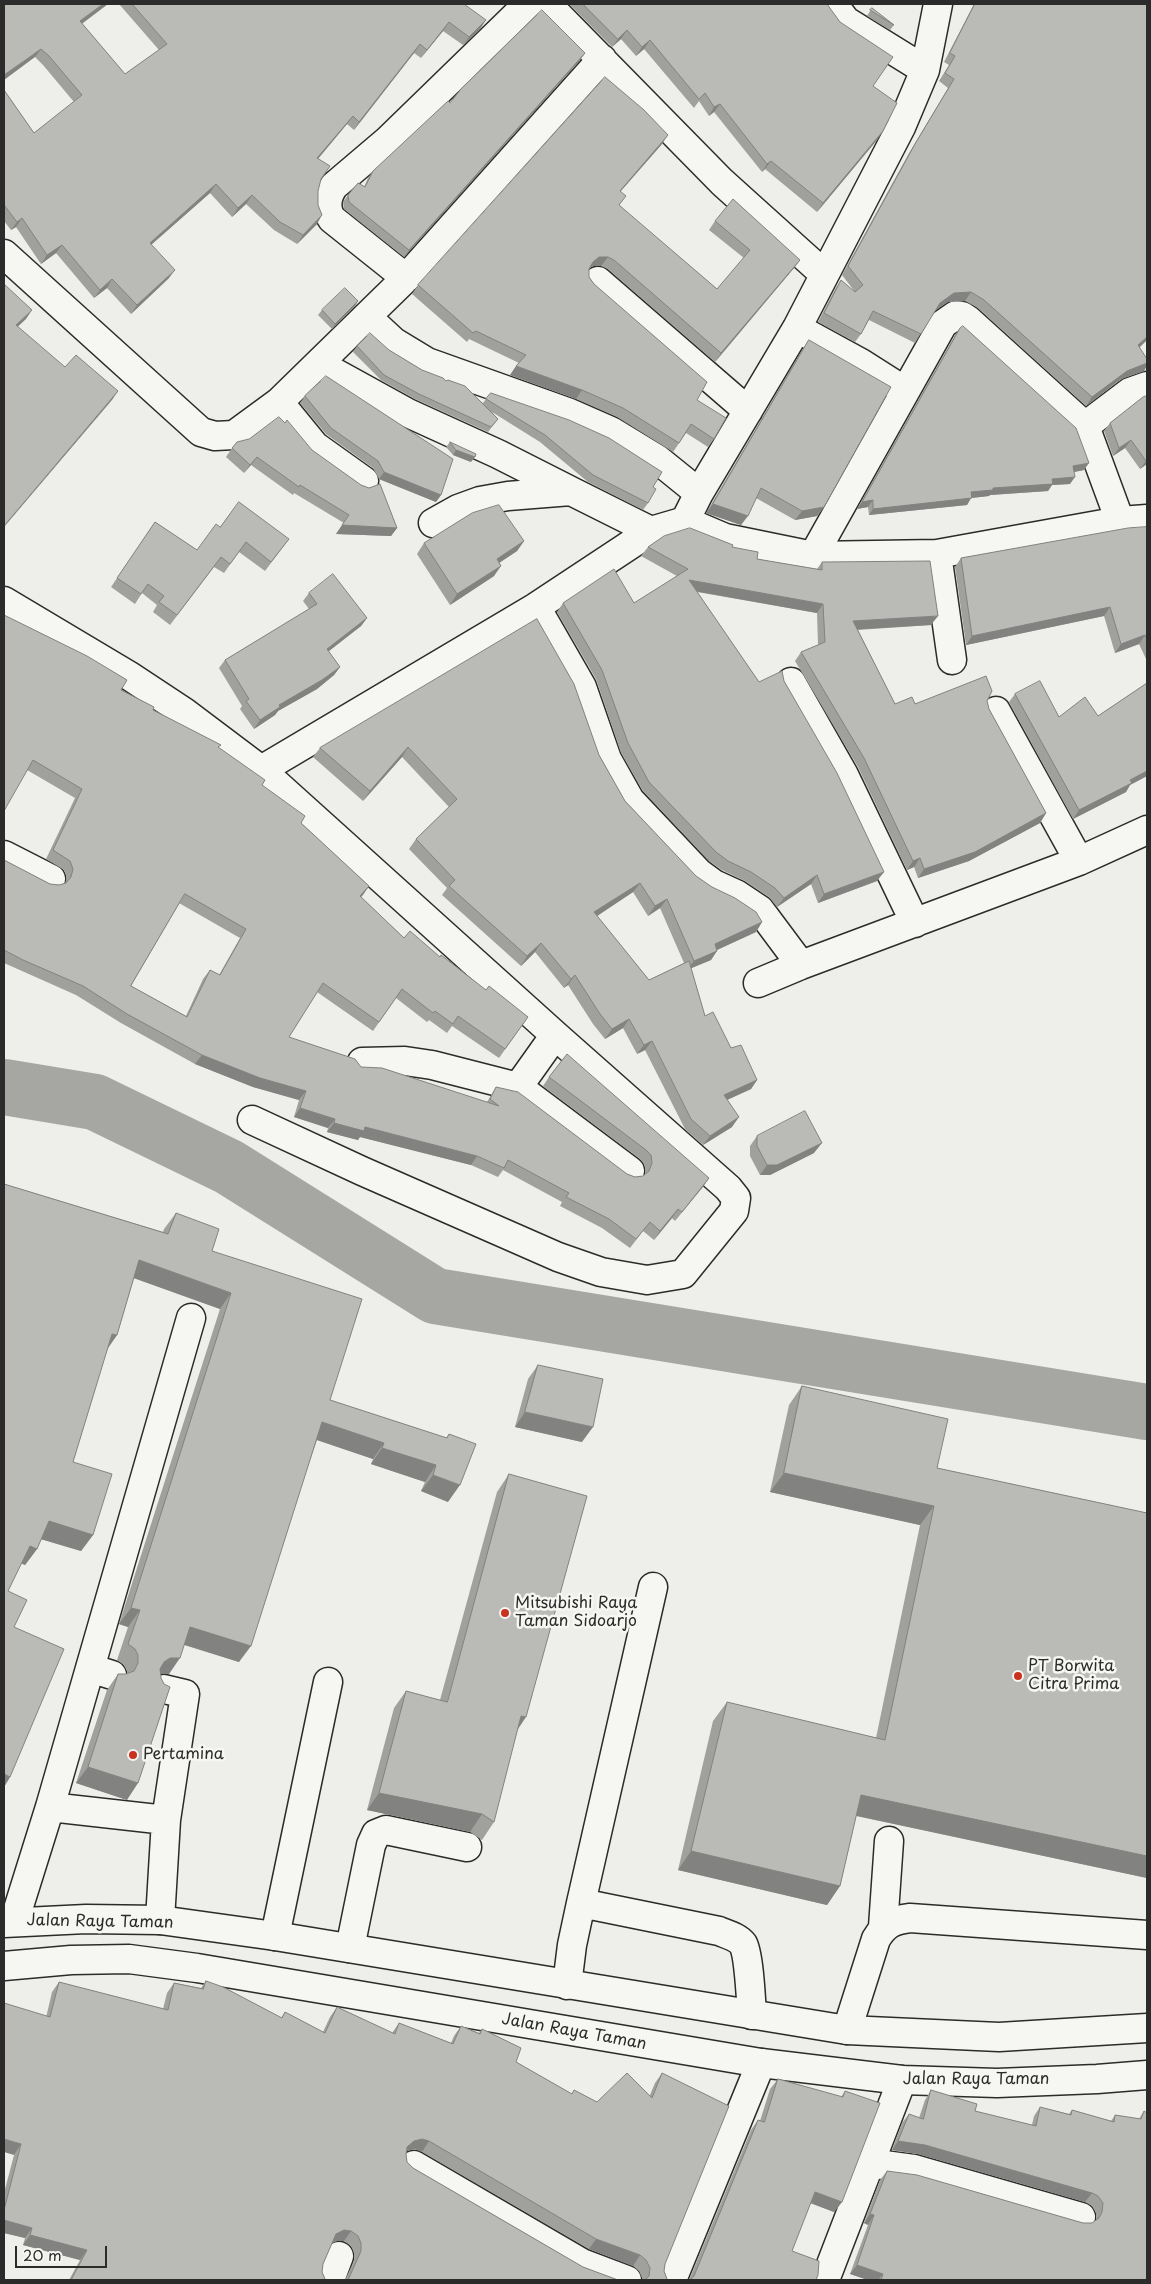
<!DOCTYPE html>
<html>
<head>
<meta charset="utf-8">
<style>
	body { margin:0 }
	#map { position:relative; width:1151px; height:2284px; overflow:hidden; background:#eeeeea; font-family:"Playpen Sans",sans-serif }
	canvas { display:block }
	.frame { position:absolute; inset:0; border:5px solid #2b2b2b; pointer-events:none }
	.scale { position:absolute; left:15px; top:2246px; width:92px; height:22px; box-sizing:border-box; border:2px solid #2b2b2b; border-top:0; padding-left:6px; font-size:15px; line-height:18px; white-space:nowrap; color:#2b2b2b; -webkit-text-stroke:4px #f6f6f2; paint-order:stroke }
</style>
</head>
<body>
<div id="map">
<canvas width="1151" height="2284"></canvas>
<div class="frame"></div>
<div class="scale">20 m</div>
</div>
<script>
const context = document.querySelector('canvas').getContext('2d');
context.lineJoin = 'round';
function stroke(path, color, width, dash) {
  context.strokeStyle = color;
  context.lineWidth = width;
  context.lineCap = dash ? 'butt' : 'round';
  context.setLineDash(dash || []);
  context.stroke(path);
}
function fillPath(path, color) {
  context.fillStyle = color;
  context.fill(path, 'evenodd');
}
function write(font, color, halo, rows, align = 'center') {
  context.font = font + ' "Playpen Sans",sans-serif';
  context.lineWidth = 5;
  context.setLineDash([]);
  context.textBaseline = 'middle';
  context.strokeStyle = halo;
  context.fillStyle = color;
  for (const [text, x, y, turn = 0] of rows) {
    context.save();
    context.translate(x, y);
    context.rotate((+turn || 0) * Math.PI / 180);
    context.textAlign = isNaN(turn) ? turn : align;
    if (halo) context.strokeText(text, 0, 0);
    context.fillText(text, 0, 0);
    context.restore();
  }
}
stroke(new Path2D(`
	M4,1087L95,1102L229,1167L435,1296L1147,1412`), '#a6a6a3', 56);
const minor = new Path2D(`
	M547,4L722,182L824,274
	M833,4L846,21L925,70
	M4,254L201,432L215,436L234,435L279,402L406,278L602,59
	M406,278L332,219C324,208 327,196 334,186L387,141L528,4
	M598,281L748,411
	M367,317L394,342L427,362L570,413L611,431L657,459L699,493
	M797,328L861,363L905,391
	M319,364L408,413L498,454L571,491
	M279,402L315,446L364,481
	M1085,426L1130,392L1147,386
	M685,521L725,538L813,556L937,554L1120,521L1147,519
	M433,523L458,509L480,501L508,496L571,491L651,531
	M937,554L952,660
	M813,556L943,324L956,315L962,316L968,320L1085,426L1120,521
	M4,601L128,675L184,712L261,770L555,1035L728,1188L736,1198L734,1211L683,1274L647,1280L601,1272L558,1257L362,1171L252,1120
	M536,607L582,687L607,759L630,800L699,873L714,884L736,894L760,910L801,965
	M791,682L844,775L915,923
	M996,711L1079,861
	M261,770L536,607L651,531L685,521L699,493L797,328L901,127L925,70L938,4
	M4,855L51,879
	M758,983L801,965L1079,861L1147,830
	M362,1062L405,1061L432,1065L518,1087L555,1035
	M518,1087L630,1171
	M90,1668L112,1675
	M50,1807L166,1820
	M581,1903L719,1931C726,1934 738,1937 743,1944C749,1955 751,2000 752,2015
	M160,1920L166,1820L185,1694L164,1689
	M14,1922L50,1807L191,1318
	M883,1927L889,1841
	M275,1936L328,1682
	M350,1948L371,1845L376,1834L386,1830L467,1847
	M567,1985L572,1945L581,1903L653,1587
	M847,2030L876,1939C885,1924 893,1920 910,1918L1147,1935
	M869,2163L914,2169L1081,2217
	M414,2165L582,2263L627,2280
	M330,2280L339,2256
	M672,2280L761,2063
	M825,2280L902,2080`);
const highway = new Path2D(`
	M4,1923L86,1919L160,1920L275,1936L847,2030L999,2037L1147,2028
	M4,1966L71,1960L129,1959L197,1968L761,2063L902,2080L997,2083L1097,2079L1147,2075`);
stroke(minor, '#2b2b2b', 31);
stroke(highway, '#2b2b2b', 31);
stroke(minor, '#f6f6f2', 28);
stroke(highway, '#f6f6f2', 28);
fillPath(new Path2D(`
	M4,4H108L82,24L125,74L159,50L119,4H465L480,29L463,45L443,31L421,58L414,53L354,130L347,124L318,159L321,179L318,191L317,224L297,244L274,230L246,204L232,217L210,193L151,245L169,278L131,314L107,288L94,298L56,253L41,264L16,227L11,230L4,221V90L34,133L74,102L43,65L35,57Z
	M569,4H827L873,86L883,131L877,140L817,212L765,169L762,172L714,112L709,116L699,101L694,108L644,49L636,56L621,39L612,47Z
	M974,4H1147V340L1140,347L1144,371L1121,379L1086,406L978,308L965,301L948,302L935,310L915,343L869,320L861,334L855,342L818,322L835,289L841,280L855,292L842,275L909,153L948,88L939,81L949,65L944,62Z
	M872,8L894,25L890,30L867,16Z
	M585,53L580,60L404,257L344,209L343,202L348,195L364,187L368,178L373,171L450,103Z
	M662,144L620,192L619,206L717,289L744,258L709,230L715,221L800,260L794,268L715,362L608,269L601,266H593L589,269V277L594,284L697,400L714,439L708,447L686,433L673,452L617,417L576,399L510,375L519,363L469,339L467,342L412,294L418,285Z
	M355,306L332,329L318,315L322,310Z
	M960,328L1084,470L1074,472L1070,484L1052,485L1048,491L990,495L989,496L971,498L967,505L869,515L868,507L857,509L955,335Z
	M809,340L824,507L817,516L795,520L756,498L741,525L706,513L803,349Z
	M357,346L389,350L422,370L446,381L483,403L486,399L653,487L648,503L643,510L588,482L540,442L492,412L498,419L488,432L415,399L381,380L353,352Z
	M305,396L441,495L436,502L379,479L373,468L326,434L300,403Z
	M1147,396V464L1140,469L1125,448L1113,456L1104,431L1110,423Z
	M450,442L471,462L453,455L446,447Z
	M232,448L312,450L397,528L391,536L336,534L344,523L294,493L293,495L251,465L244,473L226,457Z
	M155,522L197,550L220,527L289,539L265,571L239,552L224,573L214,567L170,625L153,612L157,605L142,593L135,604L111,587Z
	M1147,527V661L1139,644L1115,653L1104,616L966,645L955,567L961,558Z
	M524,541L517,551L499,563L494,576L450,605L417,554L424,543Z
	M648,547H732L757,559L817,569L822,562L931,625L858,630L895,704L987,701L989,709L1046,813L1040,823L969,861L918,878L914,867L907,870L858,767L795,661L801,652L818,645L817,613L697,592L759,682L784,681L877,881L818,903L811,884L777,907L769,897L745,881L722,870L709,861L643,791L621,753L596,679L557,612L563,603H634L677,576L641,556Z
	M309,593L367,618L361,626L328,652L340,667L334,675L317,689L278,711L275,715L254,729L240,709L242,706L219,668L225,660L309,609L303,601Z
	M4,615L153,710L219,748L262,785L301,823L369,886L361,897L404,938L440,957L486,990L528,1017L499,1058L452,1026L447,1033L429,1020L427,1022L396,998L373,1031L317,992L289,1037L361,1067L487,1102L496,1087L627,1174L635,1177L643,1176L645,1175L646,1172L644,1164L640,1159L543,1086L549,1077L709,1178L675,1221L672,1218L654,1240L643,1231L630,1248L602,1228L560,1206L562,1202L503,1170L498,1177L471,1165L360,1137L358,1140L327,1132L328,1128L294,1117L299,1100L253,1087L195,1064L121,1023L76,995L4,963V860L50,884L59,885L65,883L67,878L64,870L46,859L75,798L27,770ZM179,903L240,938L219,975L210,970L203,979L186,1016L131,986Z
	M537,619L599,755L625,801L696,876L762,922L756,932L717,950L711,960L691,968L705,1016L757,1080L751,1089L727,1100L732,1127L703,1145L685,1129L645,1050L637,1054L623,1028L605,1039L593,1024L568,985L564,988L535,952L521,966L442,895L447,888L409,849L416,839L449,807L402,757L363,801L313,757L320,748ZM633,892L648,916L660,908L684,963L649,980L597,916Z
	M1147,683V776L1130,785L1126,792L1073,819L1009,702L1015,694L1059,717L1098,716Z
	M757,1136L814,1153L770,1175H760L750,1156V1146Z
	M4,1184L163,1232L164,1229L176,1213L212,1251L330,1400L446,1438L449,1434L448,1502L421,1491L425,1482L371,1464L373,1459L317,1440L239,1662L184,1645L169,1674H161L127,1800L76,1783L107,1690L118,1674H127V1671L124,1665L117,1660L128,1627L119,1624L220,1309L134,1278L117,1335L107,1349L73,1462L93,1535L81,1551L41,1539L37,1549L25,1565L21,1563L8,1591L14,1627L10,1777L4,1787Z
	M538,1365L582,1442L515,1427L528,1379Z
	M802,1386L937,1468L1147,1513V1878L856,1816L840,1886L827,1905L678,1870L713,1721L727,1702L876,1738L920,1525L770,1492L789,1405Z
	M509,1474L494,1822L482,1840L470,1832L367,1810L394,1708L406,1691L440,1700L497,1492Z
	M206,1981L281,2018L285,2012L323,2032L330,2017L337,2007L392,2033L399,2023L451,2043L454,2036L461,2026L479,2033L482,2029L516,2062L572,2094L574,2090L597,2102L650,2095L655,2083L662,2073L665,2264L664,2271L667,2279L668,2280H642V2278L639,2271L633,2266L589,2249L422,2152L415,2149L407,2151L406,2154L407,2162L413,2168L583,2267L618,2280H345L354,2261V2253L351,2246L344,2241H337L332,2243L323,2264L322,2272L325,2279L326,2280H69L80,2260L23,2245L25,2238L4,2233V2193L14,2155L52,1992L59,1982L163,2009L167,1993L174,1983L201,1988Z
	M778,2079L841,2097L845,2091L842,2202L834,2212L810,2203L792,2251L816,2280H689L751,2130L758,2120L760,2121L770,2089Z
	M931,2090L975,2111L1032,2125L1034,2116L1040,2107L1069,2114L1072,2110L1111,2121L1115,2115L1139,2119L1144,2111L1147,2280H868L850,2274L868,2225L864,2223L880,2180L887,2171L1083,2223H1092L1096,2220V2213L1092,2206L1085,2202L918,2154L892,2150L902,2123L909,2114L919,2118L925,2100Z`), '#a0a09d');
fillPath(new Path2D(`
	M103,4H108L74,29L80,21Z
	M486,20L480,29L463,45L469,37Z
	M449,22L443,31L421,58L427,50Z
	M627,30L621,39L612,47L618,39Z
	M650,40L644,49L636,56L642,47Z
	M420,44L414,53L354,130L359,122Z
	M41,49L35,57L4,80V75Z
	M585,53L580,60L404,257L409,250Z
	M720,104L714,112L709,116L714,107Z
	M353,116L347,124L311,167L317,158Z
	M883,131L877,140L817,212L823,203Z
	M668,135L662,144L613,200L620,191Z
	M771,161L765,169L762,172L767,164Z
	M216,184L210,193L144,251L150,243Z
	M252,195L246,204L232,217L238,208Z
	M322,215L317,224L297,244L303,235Z
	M22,218L16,227L11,230L17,222Z
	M62,245L56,253L41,264L47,255Z
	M599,257H608L601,266H593L587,270L593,262Z
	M800,260L794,268L715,362L721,353Z
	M175,270L169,278L131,314L137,305Z
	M112,279L107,288L94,298L100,290Z
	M971,292L965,301L948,302L934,311L940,303L954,293Z
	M358,301L355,306L332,329L335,324Z
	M32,310L26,319L10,334L16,325Z
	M1147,337V340L1132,354L1138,345Z
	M1147,363V366L1144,371L1121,379L1086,406L1092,397L1127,371Z
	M516,366L582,390L576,399L510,375Z
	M118,391L112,400L4,527V526Z
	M1131,440L1125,448L1113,456L1119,448Z
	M456,450L475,457L471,462L453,455Z
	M257,457L251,465L244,473L250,465Z
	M1147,460V464L1140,469L1146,461Z
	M1089,463L1084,470L1069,473L1073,466Z
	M384,472L441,495L436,502L379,479Z
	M1075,477L1070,484L1052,485L1048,491L990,495L989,496L971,498L967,505L869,515L873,509L993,488L1052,479Z
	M873,500L868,507L857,509L862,502Z
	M713,504L748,516L741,525L706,513Z
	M824,507L817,516L795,520L802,511Z
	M342,525L397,528L391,536L336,534Z
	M524,541L517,551L490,569L497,559Z
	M501,566L494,576L450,605L457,594Z
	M689,580L823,604L817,613L683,589Z
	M1110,607L1104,616L966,645L972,636Z
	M938,616L931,625L847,630L853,621Z
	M367,618L361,626L321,657L327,649Z
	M1145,635L1139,644L1115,653L1121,644Z
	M340,667L334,675L317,689L278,711L275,715L254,729L260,720L279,705Z
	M408,747L402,757L363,801L370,791Z
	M1147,771V776L1130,785L1126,792L1073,819L1079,810Z
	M1046,813L1040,823L969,861L918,878L924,869Z
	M920,858L914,867L907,870L913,861Z
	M884,872L877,881L818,903L824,894Z
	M817,875L811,884L777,907L784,898Z
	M640,883L633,892L588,922L594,912Z
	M369,886L363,895L353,905L360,896Z
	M667,899L660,908L648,916L655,906Z
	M762,922L756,932L708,954L715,944Z
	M541,943L535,952L521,966L527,956Z
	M717,951L711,960L687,970L694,961Z
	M575,975L568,985L564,988L571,979Z
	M629,1019L623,1028L605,1039L612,1029Z
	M652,1041L645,1050L637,1054L644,1045Z
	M202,1055L306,1091L299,1100L253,1087L195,1064Z
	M757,1080L751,1089L718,1104L724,1095Z
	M300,1108L335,1119L328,1128L294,1117Z
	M739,1117L732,1127L703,1145L710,1136Z
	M334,1123L365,1127L477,1156L471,1165L360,1137L358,1140L327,1132Z
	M822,1143L814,1153L770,1175H760L767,1165Z
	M709,1178L703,1187L675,1221L682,1212Z
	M678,1209L672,1218L654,1240L660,1231Z
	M139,1260L231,1293L220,1309L128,1276Z
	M112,1334L117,1335L106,1351Z
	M525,1412L593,1427L582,1442L515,1427Z
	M322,1422L384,1443L373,1459L311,1438Z
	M382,1448L436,1465L425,1482L371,1464Z
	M784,1473L934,1506L920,1525L770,1492Z
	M433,1475L460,1485L448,1502L421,1491Z
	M49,1521L93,1535L81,1551L37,1538Z
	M30,1546L37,1549L25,1565L18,1562Z
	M131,1608L140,1610L128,1627L119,1624Z
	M190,1627L251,1646L239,1662L179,1643Z
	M170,1658H180L169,1674H159L152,1679L164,1662Z
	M521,1716L526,1717L514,1735Z
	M88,1767L138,1783L127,1800L76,1783Z
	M4,1774L10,1777L4,1787Z
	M379,1793L482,1814L470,1832L367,1810Z
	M861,1795L1147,1856V1878L848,1814Z
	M691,1851L840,1886L827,1905L678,1870Z
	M4,2139L21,2144L14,2155L4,2152Z
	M422,2139L429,2141L422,2152L415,2149L407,2151V2147L414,2141Z
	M898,2141L925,2145L1092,2193L1085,2202L918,2154L892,2150Z
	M815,2192L842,2202L834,2212L808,2202Z
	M870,2214L874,2215L868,2225L864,2223Z
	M4,2220L32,2228L25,2238L4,2233Z
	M344,2230L351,2231L344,2241H337L329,2244L336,2234Z
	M30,2235L87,2250L80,2260L23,2245Z
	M596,2239L640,2255L633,2266L589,2249Z
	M857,2265L883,2274L878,2280H868L850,2274Z`), '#828280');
const building = new Path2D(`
	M4,4H103L80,21L125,74L167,44L132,4H464L486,20L469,37L449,22L427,50L420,44L359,122L353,116L317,158L330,166L321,179L318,191V205L322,215L303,235L280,222L252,195L238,208L216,184L150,243L175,270L137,305L112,279L100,290L62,245L47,255L22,218L17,222L4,205V90L34,133L82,95L49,56L41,49L4,75Z
	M583,4H827L840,22L893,57L873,86L897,103L883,131L823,203L771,161L767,164L720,104L714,107L705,93L699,99L650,40L642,47L627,30L618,39Z
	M975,4H1147V337L1138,345L1147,359V363L1127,371L1092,397L984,300L971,292L954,293L940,303L921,334L873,311L861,334L824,313L841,280L855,292L863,285L848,266L915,144L954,79L945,73L955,56L950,53Z
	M872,8L894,25L870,10Z
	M542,10L585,53L409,250L349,202L348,195L358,183L365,187L373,171L448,101L450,103L461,89Z
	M605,77L644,110L668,135L620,191L626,196L619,205L717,289L750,250L715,221L733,199L800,260L721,353L614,260L608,257H599L593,262L589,269V277L594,284L707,382L697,400L726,418L714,439L691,424L679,443L623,408L582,390L516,366L526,355L476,331L473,333L418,285Z
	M4,284L32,310L16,325L65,367L76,355L118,391L4,526Z
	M345,288L358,301L335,324L322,310Z
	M963,326L1076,428L1089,463L1073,466L1075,477L1052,479L1053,484L993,488V490L971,492L972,498L873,509V500L862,502L960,328Z
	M370,333L389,350L422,370L443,378L446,381L448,380L465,386L498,419L491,427L419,394L384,375L357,346Z
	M809,340L891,387L824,507L802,511L761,488L748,516L713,504Z
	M326,376L453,459L441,495L384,472L378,461L331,428L305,396Z
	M491,393L569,420L609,438L662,472L653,487L656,489L648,503L593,475L545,435L486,399Z
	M1147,396V460L1146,461L1131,440L1119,448L1110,423L1143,397Z
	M279,417L285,423L287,420L312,450L361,485L369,488L380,484L397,528L342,525L349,515L300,485L299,487L257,457L250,465L232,448L237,442L249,439Z
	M450,442L476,454L475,457L456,450Z
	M239,502L289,539L271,562L246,542L230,564L221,557L177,615L159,602L164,596L148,584L141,594L117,578L155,522L197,550L216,524L220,527Z
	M499,505L524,541L497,559L501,566L457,594L424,543L472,513Z
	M1147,527V640L1145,635L1121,644L1110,607L972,636L961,558L1128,528Z
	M690,528L733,545L732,547L758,552L757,559L822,570V562L930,561L938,616L853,621L895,704L912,697L915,704L986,676L992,691L987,701L989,709L1046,813L975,852L924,869L920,858L913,861L864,758L801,652L825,642L823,604L689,580L759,682L782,671L784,681L837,773L884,872L824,894L817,875L784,898L775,888L751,872L728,861L716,852L649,782L628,743L602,670L563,603L614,569L634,603L688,569L648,547L664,536Z
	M333,574L367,618L327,649L340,667L322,680L279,705L280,707L260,720L246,701L249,699L225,660L317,604L309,593Z
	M4,615L87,656L127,680L121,690L154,707L153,710L221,745L218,747L265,780L262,785L305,816L301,823L369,886L360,896L404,938L410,931L440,957L441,955L486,990L489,986L528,1017L505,1049L458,1016L453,1024L435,1011L433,1013L402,989L379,1022L323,983L289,1037L355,1059L361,1067L382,1068L499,1106L490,1099L496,1087L518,1092L627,1174L635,1177L643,1176L649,1171L652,1163L651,1155L646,1150L549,1077L567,1054L709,1178L682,1212L678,1209L660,1231L650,1222L636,1239L609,1219L566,1197L569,1193L508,1160L504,1168L477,1156L365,1127L364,1131L334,1123L335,1119L300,1108L306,1091L260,1078L202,1055L127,1014L83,986L23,960L4,950V860L50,884L59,885L66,883L71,877L73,869L70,861L53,850L82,789L33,760L4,811ZM185,894L246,929L220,975L210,970L187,1017L131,986Z
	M537,619L574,684L599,755L625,801L696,876L712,887L735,898L756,912L762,922L715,944L717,951L694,961L667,899L655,906L640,883L594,912L649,980L689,961L705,1016L713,1012L731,1048L741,1045L757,1080L724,1095L739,1117L710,1136L691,1119L652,1041L644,1045L629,1019L612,1029L600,1014L575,975L571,979L541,943L527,956L449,886L455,880L416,839L457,799L408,747L370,791L320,748Z
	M1040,681L1059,717L1085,697L1098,716L1147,683V771L1130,780L1132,783L1079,810L1015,694Z
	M805,1111L822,1143L777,1165H767L757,1146V1136Z
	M4,1184L168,1234L176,1213L219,1229L212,1251L362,1299L330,1400L447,1438L449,1434L476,1444L460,1485L433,1475L436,1465L382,1448L384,1443L322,1422L251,1646L190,1627L180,1658H170L164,1662L160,1669L161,1678L164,1684L170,1687L138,1783L88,1767L118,1674H126L134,1671L138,1663V1655L135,1649L128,1644L140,1610L131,1608L231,1293L139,1260L117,1335L112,1334L73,1462L112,1474L93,1535L49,1521L37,1549L30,1546L8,1591L27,1600L14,1627L64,1649L10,1777L4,1774Z
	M538,1365L603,1379L593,1427L525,1412Z
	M802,1386L948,1419L937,1468L1147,1513V1856L861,1795L840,1886L691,1851L727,1702L885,1740L934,1506L784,1473Z
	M509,1474L587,1496L526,1717L521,1716L494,1822L482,1814L379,1793L406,1691L447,1702Z
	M206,1981L223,1987L282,2018L285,2012L325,2033L337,2007L395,2034L399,2023L453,2044L461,2026L480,2034L482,2029L521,2048L516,2062L572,2094L574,2090L597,2102L627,2073L652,2098L662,2073L729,2106L665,2264L664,2271L667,2279L668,2280H645L649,2276L650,2268L646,2260L640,2255L596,2239L429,2141L422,2139L414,2141L407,2147L406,2154L407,2162L413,2168L583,2267L618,2280H348L361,2251V2243L358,2236L351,2231L344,2230L336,2234L323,2264L322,2272L325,2279L326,2280H71L87,2250L30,2235L32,2228L4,2220V2210L21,2144L4,2139V2003L50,2017L59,1982L168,2010L174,1983L203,1989Z
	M778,2079L843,2097L845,2091L880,2103L842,2202L815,2192L792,2251L819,2261L818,2275L816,2280H690L694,2276L758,2120L764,2122Z
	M931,2090L977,2104L975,2111L1036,2126L1040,2107L1071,2115L1072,2110L1114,2122L1115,2115L1141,2119L1144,2111L1147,2113V2280H881L883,2274L857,2265L874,2215L870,2214L887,2171L917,2175L1083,2223H1092L1099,2218L1102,2212L1103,2203L1098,2196L1092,2193L925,2145L898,2141L909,2114L923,2119Z`);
fillPath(building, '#babab7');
stroke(building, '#828280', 1);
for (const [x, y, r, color] of [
	[505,1613,5,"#c8321e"],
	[1018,1676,5,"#c8321e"],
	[133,1755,5,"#c8321e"]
]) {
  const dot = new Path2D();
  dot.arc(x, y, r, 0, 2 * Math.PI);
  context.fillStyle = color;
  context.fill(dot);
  stroke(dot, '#f6f6f2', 2);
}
write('16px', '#2b2b2b', '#f6f6f2', [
	["Mitsubishi Raya",515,1604],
	["Taman Sidoarjo",515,1622],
	["PT Borwita",1028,1667],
	["Citra Prima",1028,1685],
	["Pertamina",143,1755]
], 'left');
write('16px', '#2b2b2b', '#f6f6f2', [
	["Jalan Raya Taman",100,1922,1],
	["Jalan Raya Taman",574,2032,10],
	["Jalan Raya Taman",976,2080]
]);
</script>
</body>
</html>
